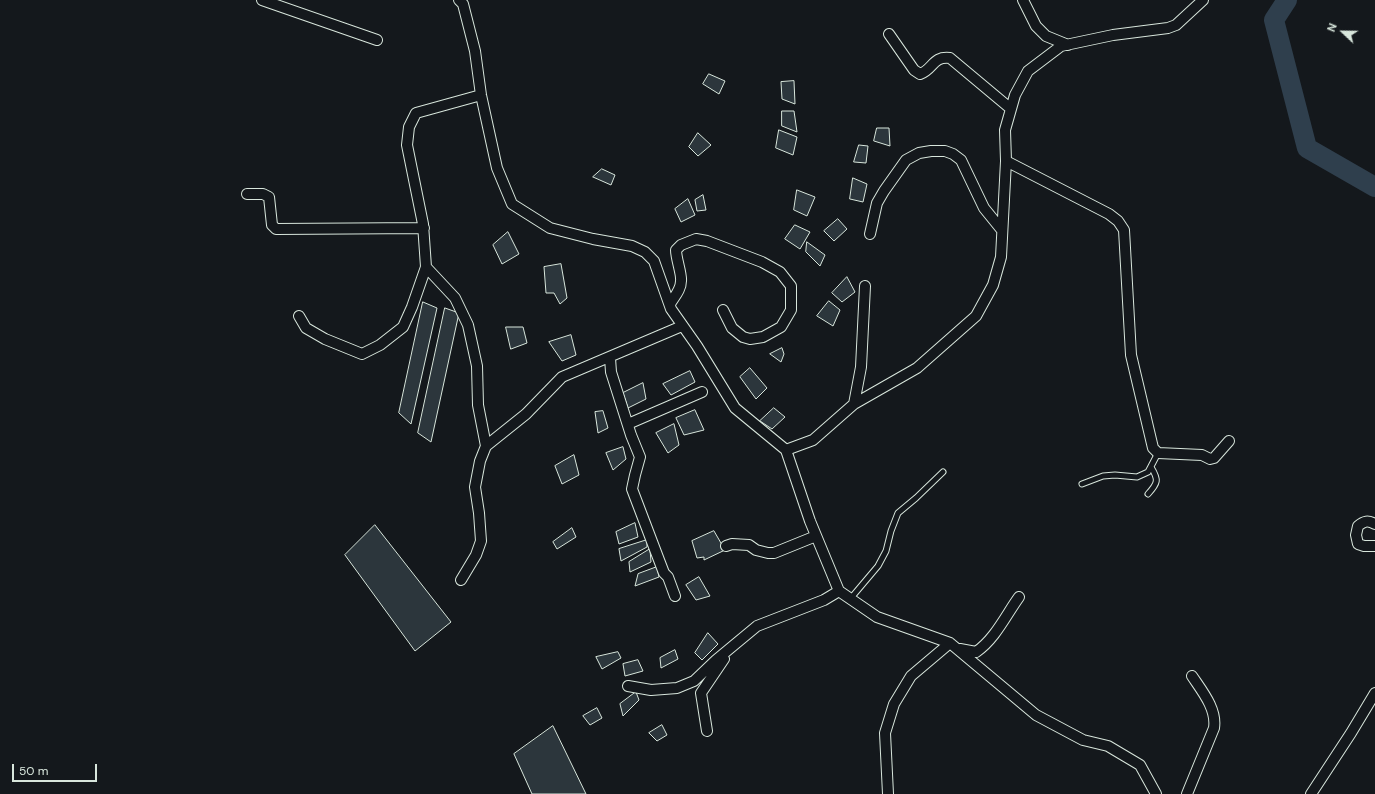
<!DOCTYPE html>
<html>
<head>
<meta charset="utf-8">
<style>
	body { margin:0 }
	#map { position:relative; width:1375px; height:794px; overflow:hidden; background:#14181c; font-family:"DM Sans",sans-serif }
	canvas { display:block }
	.north { position:absolute; left:1323px; top:12px; width:40px; height:40px; -webkit-text-stroke:3px #14181c; paint-order:stroke; rotate:292deg; font-size:11px; font-weight:700; line-height:16px; text-align:center; color:#d8e6dc }
	.north::after { content:''; display:block; margin:auto; width:14px; height:18px; background:#d8e6dc; clip-path:polygon(50% 0,100% 100%,50% 72%,0 100%) }
	.scale { position:absolute; left:12px; top:764px; width:85px; height:18px; box-sizing:border-box; border:2px solid #d8e6dc; border-top:0; padding-left:5px; font-size:12px; line-height:14px; white-space:nowrap; color:#d8e6dc; -webkit-text-stroke:3px #14181c; paint-order:stroke }
</style>
</head>
<body>
<div id="map">
<canvas width="1375" height="794"></canvas>
<div class="north">N</div>
<div class="scale">50 m</div>
</div>
<script>
const context = document.querySelector('canvas').getContext('2d');
context.lineJoin = 'round';
function stroke(path, color, width, dash) {
  context.strokeStyle = color;
  context.lineWidth = width;
  context.lineCap = dash ? 'butt' : 'round';
  context.setLineDash(dash || []);
  context.stroke(path);
}
function fillPath(path, color) {
  context.fillStyle = color;
  context.fill(path, 'evenodd');
}
stroke(new Path2D(`
	M1287,0L1274,20L1307,148L1375,187`), '#2f3f4d', 20);
const building = new Path2D(`
	M709,74L725,81L719,94L703,84Z
	M794,81L795,104L782,99L781,82Z
	M782,111H794L797,132L782,126Z
	M877,128H889L890,146L874,141Z
	M779,130L797,137L793,155L776,148Z
	M698,133L711,145L698,156L689,147Z
	M859,145L868,146L866,163L854,162Z
	M602,169L615,175L611,185L593,177Z
	M853,178L867,184L863,202L850,199Z
	M797,190L815,197L807,216L794,210Z
	M703,195L706,210L697,211L695,200Z
	M688,199L695,215L681,222L675,209Z
	M838,219L847,229L834,241L824,231Z
	M795,225L810,232L800,249L785,239Z
	M508,232L519,254L502,264L493,245Z
	M807,242L825,255L820,266L806,252Z
	M561,264L567,298L560,304L554,293H546L544,267Z
	M847,277L855,292L842,302L832,293Z
	M829,301L840,310L833,326L817,316Z
	M423,302L437,308L411,424L399,413Z
	M445,308L459,313L431,442L418,433Z
	M506,327H523L527,343L511,349Z
	M571,335L576,355L562,361L549,342Z
	M782,348L784,354L781,362L770,354Z
	M750,368L767,388L756,399L740,377Z
	M690,371L695,382L671,395L663,384Z
	M643,383L646,399L628,408L623,393Z
	M774,408L785,417L772,429L760,421Z
	M695,410L704,430L684,435L676,418Z
	M603,411L608,428L598,433L595,412Z
	M674,424L679,445L668,453L656,433Z
	M623,447L626,459L613,470L606,453Z
	M574,455L579,475L562,484L555,466Z
	M635,523L638,537L619,544L616,532Z
	M375,525L451,622L415,651L345,555Z
	M572,528L576,537L557,549L553,542Z
	M714,531L725,550L704,560V557L697,558L692,541Z
	M647,540V547L621,561L619,549Z
	M650,549L651,562L630,572L629,562Z
	M657,567L659,577L635,586L638,574Z
	M699,577L710,596L696,600L686,585Z
	M708,633L718,644L702,660L695,653Z
	M675,650L678,659L661,668L660,658Z
	M618,652L621,658L602,669L596,657Z
	M638,660L643,671L625,676L623,664Z
	M636,692L639,700L623,716L620,704Z
	M597,708L602,718L590,725L583,716Z
	M662,725L667,735L657,741L649,733Z
	M553,726L586,794H532L514,754Z`);
fillPath(building, '#2c363c');
stroke(building, '#d8e6dc', 1);
const lane = new Path2D(`
	M1082,484L1103,476L1115,475L1137,477L1148,472L1158,453
	M1148,494C1158,483 1159,480 1151,467
	M851,598L878,566L886,551L891,531L898,513L916,498L943,472`);
const street = new Path2D(`
	M262,0L377,40
	M459,0L463,4L475,51L481,95L497,168L512,204L550,228L593,239L632,246L645,252L654,261L671,309L697,346L735,408L786,450L810,521L839,591L877,617L950,643L1036,715L1083,740L1108,746L1140,765L1156,794
	M1023,0L1036,26L1046,36L1068,45
	M889,34L914,70L920,74C934,69 932,56 950,58L1011,109
	M1006,161L1109,214L1118,221L1124,230L1131,355L1153,448L1158,453L1202,455L1210,459L1214,458L1229,441
	M247,194H263L269,197L272,225L276,229L424,228
	M870,234L877,203L884,191L906,160L919,153L931,151H945L953,154L961,160L984,208L1001,229
	M426,267L455,298L468,325L477,366L478,405L486,446L480,461L475,487L479,513L481,541L476,555L461,580
	M670,304C674,297 681,290 681,281C682,274 676,259 676,250L681,245L696,239L707,241L762,262L780,272L791,286V310L781,327L763,337L750,339L743,337L732,328L723,310
	M299,316L306,328L325,339L362,354L380,345L403,327L412,307L426,267L423,224L407,145L409,127L416,113L481,95
	M610,358L611,372L631,435L640,457L635,475L632,489L659,560L664,573L668,577L675,596
	M854,404L861,367L865,286
	M628,424L702,392
	M486,446L526,414L562,377L682,326
	M786,450L813,440L854,404L917,368L976,316L993,285L1001,257L1006,161L1005,130L1015,95L1028,71L1061,46L1113,35L1168,28L1176,25L1203,0
	M1375,524C1368,520 1364,521 1358,526L1356,535L1358,544L1364,546H1375
	M726,546L732,544L749,545L756,550L768,553H774L816,536
	M960,649L976,652C995,639 1006,615 1019,597
	M628,686L651,690L677,688L694,681L716,660L757,626L824,600L839,591
	M707,731L701,693L724,659
	M888,794L885,733L894,704L911,676L950,643
	M1187,794L1214,728C1217,709 1202,691 1192,676
	M1311,794L1351,733L1375,693`);
stroke(lane, '#d8e6dc', 7);
stroke(street, '#d8e6dc', 12);
stroke(lane, '#14181c', 5);
stroke(street, '#14181c', 10);
</script>
</body>
</html>
